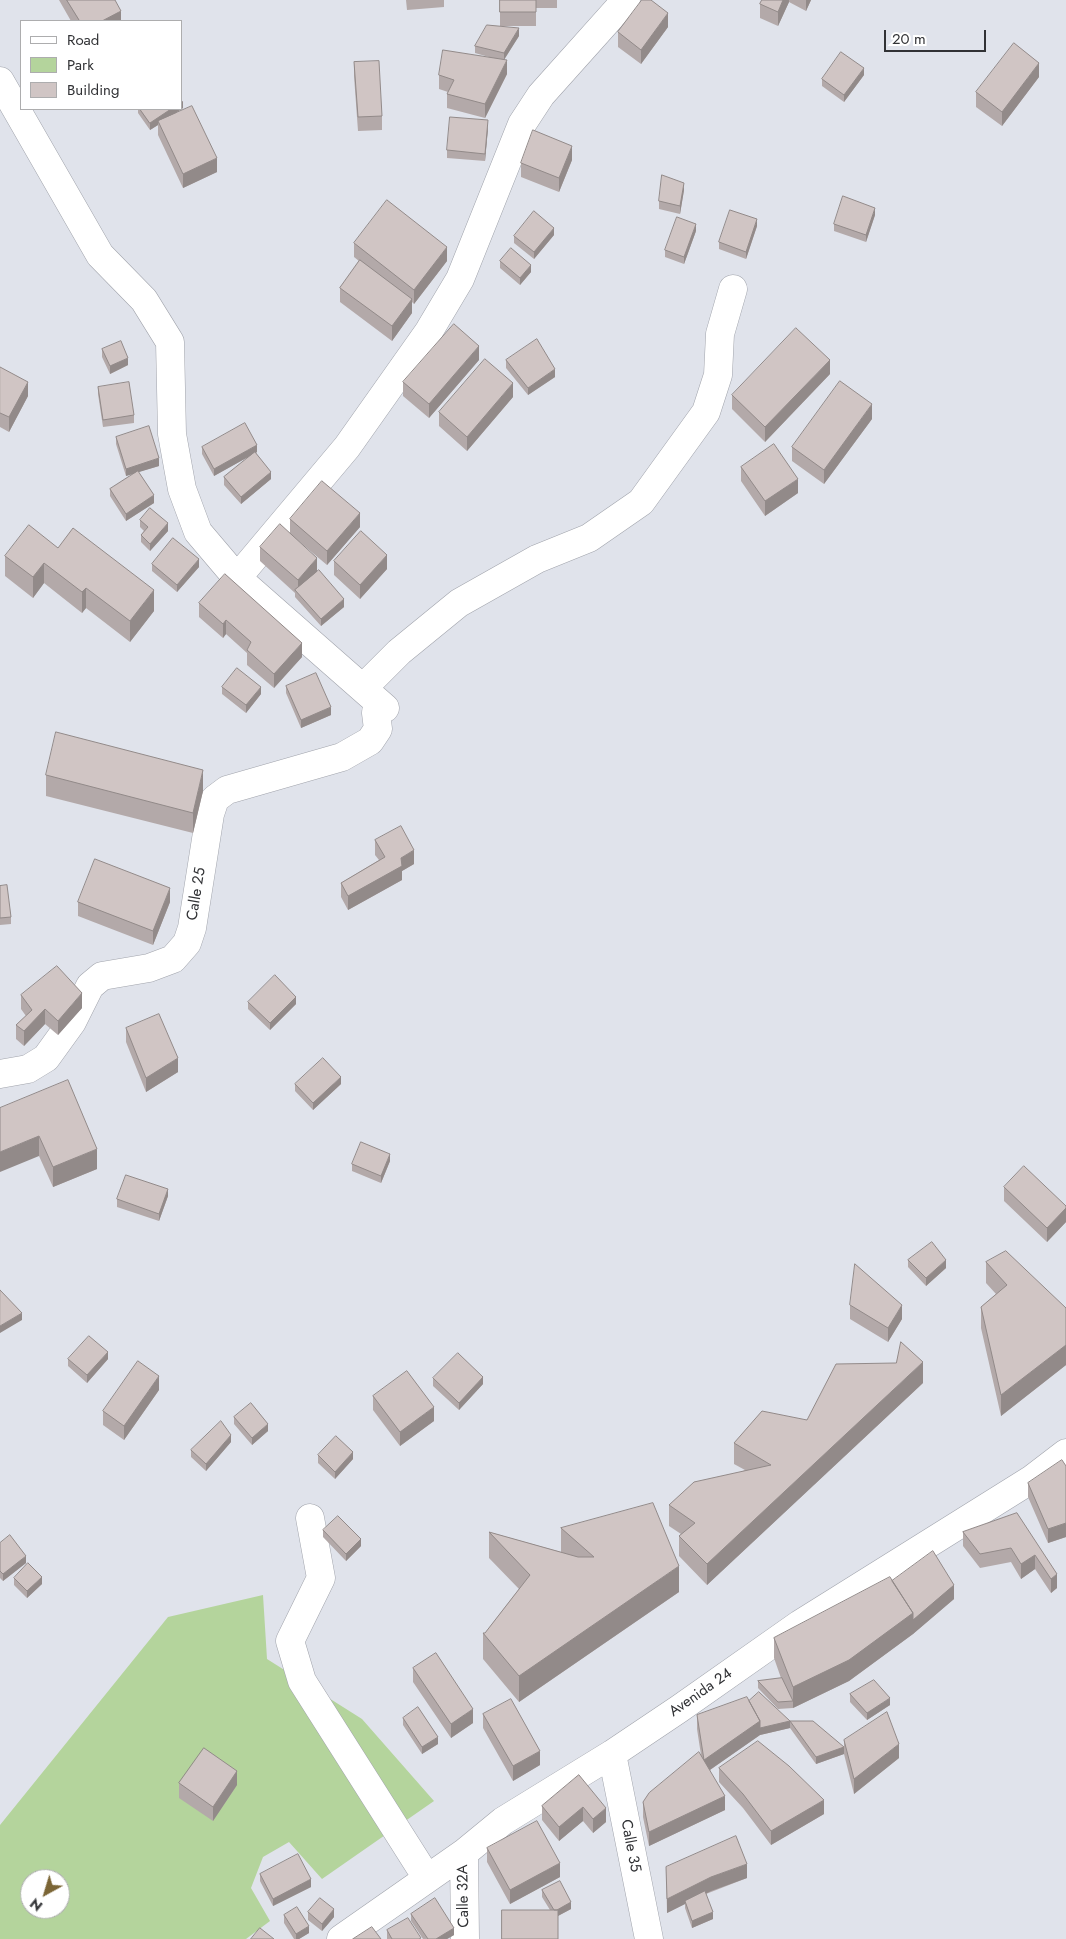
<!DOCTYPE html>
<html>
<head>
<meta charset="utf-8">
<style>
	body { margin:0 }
	#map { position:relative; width:1066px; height:1939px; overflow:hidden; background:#e0e3eb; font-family:Jost,sans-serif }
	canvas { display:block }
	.legend { position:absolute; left:20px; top:20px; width:162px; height:90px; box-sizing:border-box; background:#fff; border:1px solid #adadae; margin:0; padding:6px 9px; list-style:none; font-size:15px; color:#313235 }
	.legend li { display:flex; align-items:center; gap:10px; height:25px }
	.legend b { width:25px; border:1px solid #adadae }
	.north { position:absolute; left:20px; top:1869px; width:50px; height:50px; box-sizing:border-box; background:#fff; border:1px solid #adadae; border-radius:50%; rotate:219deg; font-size:14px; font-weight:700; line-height:20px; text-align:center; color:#313235 }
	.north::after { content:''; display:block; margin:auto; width:18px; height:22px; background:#7b6535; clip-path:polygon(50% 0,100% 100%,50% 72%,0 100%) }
	.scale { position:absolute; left:884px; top:30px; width:102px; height:22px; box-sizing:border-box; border:2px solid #313235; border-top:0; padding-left:6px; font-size:15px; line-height:18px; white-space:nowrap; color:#313235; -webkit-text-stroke:4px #fff; paint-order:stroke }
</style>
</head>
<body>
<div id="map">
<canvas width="1066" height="1939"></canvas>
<ul class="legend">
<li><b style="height:6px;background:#fff"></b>Road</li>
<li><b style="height:14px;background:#b4d49c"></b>Park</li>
<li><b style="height:14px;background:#d0c5c4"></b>Building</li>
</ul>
<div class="north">N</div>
<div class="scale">20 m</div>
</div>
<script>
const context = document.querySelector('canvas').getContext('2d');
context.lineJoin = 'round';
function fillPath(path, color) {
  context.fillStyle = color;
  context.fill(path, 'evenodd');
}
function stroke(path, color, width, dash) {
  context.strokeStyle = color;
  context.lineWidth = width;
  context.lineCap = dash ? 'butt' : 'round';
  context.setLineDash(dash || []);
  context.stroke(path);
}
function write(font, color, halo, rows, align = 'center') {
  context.font = font + ' Jost,sans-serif';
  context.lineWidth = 5;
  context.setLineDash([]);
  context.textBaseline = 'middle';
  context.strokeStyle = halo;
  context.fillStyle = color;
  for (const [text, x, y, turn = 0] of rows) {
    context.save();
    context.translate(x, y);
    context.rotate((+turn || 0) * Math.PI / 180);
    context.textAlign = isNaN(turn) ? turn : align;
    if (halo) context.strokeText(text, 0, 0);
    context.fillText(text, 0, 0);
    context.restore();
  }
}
fillPath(new Path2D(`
	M263,1595L267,1659L362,1719L434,1801L322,1879L289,1842L263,1857L251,1888L270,1921L246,1939H0V1825L168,1617ZM30,1879H60V1909H30Z`), '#b4d49c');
const minor = new Path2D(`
	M0,81L100,255L144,300L170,342L172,434L182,489L198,532L237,578L385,708L376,713L378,729L370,741L342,757L227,790L215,799L210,814L192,928L187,943L173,959L149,968L102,976L90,986L72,1022L46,1058L28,1069L0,1074
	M237,578L347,447L429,331L460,279L522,124L541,95L626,0
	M363,688L399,652L459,603L537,559L589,538L641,502L706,412L718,375L720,334L733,289
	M310,1518L321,1578L290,1641L302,1681L427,1878
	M612,1754L649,1939
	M464,1853L465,1939
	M341,1939L464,1853L503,1821L612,1754L679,1709L800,1624L1032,1479L1066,1453`);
stroke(minor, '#a0a3ab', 29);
stroke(minor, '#fff', 28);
fillPath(new Path2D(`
	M59,0H115L121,21H71Z
	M406,0H444V7L407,10Z
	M500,0H557V8H536V26H500Z
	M762,0H811L806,11L789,2L778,26L760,18V4Z
	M668,27L641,64L618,47V32Z
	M519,36L504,59L507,74L485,118L447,108V94L448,92L439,89V75L489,57L475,53V46Z
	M354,62L382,116V130L358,131L354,76Z
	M864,75L844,102L822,86V79Z
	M1039,77L1002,126L976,107V92Z
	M183,108L176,113L217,172L183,188L158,135V125L150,130L138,113V109Z
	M488,128L485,161L447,158V150Z
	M572,160L559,192L521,177V163Z
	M684,190L680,214L659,209V201Z
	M875,215L866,242L834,231V224Z
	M757,226L746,259L719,249V242Z
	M696,231L684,264L665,257V250Z
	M554,235L534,259L514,243V236Z
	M354,243L447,261L414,304L412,302V313L392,341L340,302V288L359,261L354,257Z
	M500,261L531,272L520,285L500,268Z
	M102,349L128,365L110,374L102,357Z
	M479,360L429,418L403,396V382Z
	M506,360L555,377L528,395L506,368Z
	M0,367L28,396L9,432L0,427Z
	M830,374L765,442L732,409V395Z
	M98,387L134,415V423L103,427L98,394Z
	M513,397L467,451L439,426V412Z
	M872,419L824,484L792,461V447Z
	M116,437L159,466L138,472L154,503L126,521L110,496V489L133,474L126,476L116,444Z
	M202,447L257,452L256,453L271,479L241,504L224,485V477L250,456L214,476L202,454Z
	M741,467L798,493L765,516L741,481Z
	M290,519L360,527L327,565L296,539L317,571L344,607L321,626L295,597V593L260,561V547L290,533Z
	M140,520L168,531L150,551L141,542V535L144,531L140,527Z
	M58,548L154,611L130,642L86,608L82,613L44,583L33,598L5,576V556Z
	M334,561L387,569L360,599L334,575Z
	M152,564L199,567L177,592L152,571Z
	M199,603L302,657L274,688L247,665V653L226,634L223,638L199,617Z
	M286,686L331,715L301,728L286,693Z
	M222,687L261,694L246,713L222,694Z
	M46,775L203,791L193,833L46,796Z
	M375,840L414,864L402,871V880L348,910L341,897V883L379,860L375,855Z
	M0,886L11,917V924L0,925Z
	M78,902H170L153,945L78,916Z
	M21,995L82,1008L58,1035L45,1024L24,1046L16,1039V1025L26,1016L21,1009Z
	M248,1002L296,1004L270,1030L248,1009Z
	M126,1028L178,1072L146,1092L126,1042Z
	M295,1084H341L313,1110L295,1091Z
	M0,1108L97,1169L53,1187L39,1156Z
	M390,1161L381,1183L352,1171V1164Z
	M1004,1187L1066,1206V1222L1047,1242L1004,1201Z
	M168,1196L159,1221L117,1207V1199Z
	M908,1260L946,1268L926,1286L908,1267Z
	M986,1262L1066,1308V1365L1001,1416L981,1328V1307L996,1294L986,1283Z
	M850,1305L902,1319L888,1342L850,1319Z
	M68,1359H108L87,1383L68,1366Z
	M433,1378L483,1384L459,1410L433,1386Z
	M923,1383L707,1585L679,1556V1536L681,1534L669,1526V1505L745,1470L734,1464V1443Z
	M159,1390L124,1440L103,1425V1411Z
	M373,1396L434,1421L400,1446L373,1410Z
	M234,1417L268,1431L252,1445L234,1424Z
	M231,1442L206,1471L191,1457V1450Z
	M318,1455L353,1459L335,1479L318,1463Z
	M1066,1466V1537L1048,1543L1028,1497V1483Z
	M1017,1513L1057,1588L1051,1593L1035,1569L1021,1579L1011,1562L980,1568L963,1546V1532Z
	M561,1528L679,1592L519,1702L483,1659V1633H485L519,1589L489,1558V1532L561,1552Z
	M323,1530L361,1546L346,1561L323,1537Z
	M0,1543L26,1563L3,1581L0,1578Z
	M14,1578L42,1584L27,1598L14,1585Z
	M892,1581L954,1599L913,1634L849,1681L793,1708L778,1709L758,1688V1681L781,1678L774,1658V1638Z
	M413,1668L473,1723L451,1738L413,1682Z
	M850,1694L890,1705L867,1720L850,1702Z
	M749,1701L844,1747V1740L899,1758L854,1794L844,1754L816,1764L790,1728L760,1735L710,1770L725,1810L649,1846L643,1817V1802L701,1755L697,1729V1715Z
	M483,1714L540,1765L513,1781L483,1728Z
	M403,1718L438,1744L422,1754L403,1725Z
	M719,1768L824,1814L771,1845L743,1808L719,1782Z
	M579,1775L606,1822L593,1833L583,1821L559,1841L542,1820V1806Z
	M179,1783L237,1785L213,1821L179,1798Z
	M487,1848L560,1877L510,1904L487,1862Z
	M666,1867L747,1878L706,1894L713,1919L692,1928L685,1908V1904L667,1913Z
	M260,1874L311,1887L273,1906L260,1881Z
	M542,1890L571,1909L558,1916L550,1910L542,1897Z
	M308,1912L334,1917L322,1931L308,1920Z
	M411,1914L454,1935L447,1939H423L411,1921Z
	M284,1915L309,1933L299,1939H294L284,1923Z
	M387,1930L421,1939H387Z`), '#b3a9a9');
fillPath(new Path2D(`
	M783,0H789V2L778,26V12Z
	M806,0H811L806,11Z
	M121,11V21H102Z
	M668,13V27L641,64V50Z
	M519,28V36L504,60V53Z
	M507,60V74L485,118V104Z
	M1039,63V77L1002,126V112Z
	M864,68V75L844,102V95Z
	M183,101V108L159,124L158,121V125L150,130V123L171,109H181V102Z
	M488,120V128L485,161V154Z
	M572,146V160L559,192V178Z
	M217,158V172L183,188V174Z
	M684,183V190L680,214V206Z
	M875,208V215L866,242V235Z
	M757,219V226L746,259V252Z
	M696,224V231L684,264V257Z
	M554,228V235L534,259V252Z
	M447,247V261L414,304V290Z
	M531,265V272L520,285V278Z
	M412,299V313L392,341V326Z
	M479,346V360L429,418V404Z
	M128,358V365L110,374V366Z
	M830,360V374L765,442V427Z
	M555,369V377L528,395V388Z
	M28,382V396L9,432V417Z
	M513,383V397L467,451V437Z
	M872,404V419L824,484V470Z
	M257,445V452L214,476V469Z
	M159,458V466L126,476V469Z
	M271,472V479L241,504V497Z
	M798,479V493L765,516V501Z
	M154,495V503L126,521V514Z
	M360,513V527L327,565V551Z
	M168,523V531L150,551V544Z
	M387,555V569L360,599V585Z
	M317,558V572L298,592V580Z
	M199,559V567L177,592V585Z
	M44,563V583L33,598V577Z
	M86,588V608L82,613V592Z
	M154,590V611L130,642V621Z
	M344,599V607L321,626V619Z
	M226,620V634L223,638V624Z
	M302,643V657L274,688V674Z
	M261,687V694L246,713V705Z
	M331,707V715L301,728V720Z
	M203,770V791L193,833V813Z
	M414,850V864L402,871V880L348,910V896L401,858Z
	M170,888V902L153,945V931Z
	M82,993V1008L58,1035V1021Z
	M296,997V1004L270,1030V1023Z
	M45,1009V1024L24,1046V1031Z
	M178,1058V1072L146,1092V1078Z
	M341,1077V1084L313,1110V1103Z
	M39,1136V1156L0,1172V1152Z
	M97,1149V1169L53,1187V1167Z
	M390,1154V1161L381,1183V1176Z
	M168,1189V1196L159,1221V1214Z
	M1066,1208V1222L1047,1242V1228Z
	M946,1260V1268L926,1286V1278Z
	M902,1305V1319L888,1342V1328Z
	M22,1313V1320L0,1333V1326Z
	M1066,1345V1365L1001,1416V1395Z
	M108,1352V1359L87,1383V1375Z
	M923,1362V1383L707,1585V1564Z
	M159,1376V1390L124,1440V1426Z
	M483,1377V1384L459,1410V1403Z
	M434,1407V1421L400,1446V1432Z
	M268,1424V1431L252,1445V1438Z
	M231,1435V1442L206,1471V1464Z
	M353,1452V1459L335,1479V1472Z
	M1066,1523V1537L1048,1543V1529Z
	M361,1539V1546L346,1561V1554Z
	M1035,1555V1569L1021,1579V1564Z
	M26,1556V1563L3,1581V1574Z
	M679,1566V1592L519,1702V1676Z
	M1057,1574V1588L1051,1593V1579Z
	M42,1577V1584L27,1598V1591Z
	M954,1585V1599L913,1634L849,1681L793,1708V1687L913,1613Z
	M890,1698V1705L867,1720V1713Z
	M473,1709V1723L451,1738V1724Z
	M760,1721V1735L704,1774V1760Z
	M790,1721V1728L760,1735V1728Z
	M438,1737V1744L422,1754V1747Z
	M899,1744V1758L854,1794V1779Z
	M844,1747V1754L816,1764V1757Z
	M540,1751V1765L513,1781V1766Z
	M237,1771V1785L213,1821V1807Z
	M725,1796V1810L649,1846V1832Z
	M824,1800V1814L771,1845V1831Z
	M583,1807V1821L559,1841V1827Z
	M606,1808V1822L593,1833V1819Z
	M560,1863V1877L510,1904V1890Z
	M747,1864V1878L711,1891L686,1904L685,1901V1904L667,1913V1899L711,1877Z
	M311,1879V1887L273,1906V1899Z
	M571,1902V1909L554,1918V1911Z
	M334,1909V1917L322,1931V1924Z
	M713,1912V1919L692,1928V1921Z
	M309,1926V1933L299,1939H296V1934Z
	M454,1928V1935L447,1939H436Z`), '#928a89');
const building = new Path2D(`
	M67,0H115L121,11L102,21H80Z
	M500,0H536V12H500Z
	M642,0H651L668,13L641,50L618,32Z
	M762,0H783L778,12L760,4Z
	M487,25L519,28L504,53L475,46Z
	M1014,43L1039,63L1002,112L976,92Z
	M443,50L507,60L485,104L447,94L454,80L439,75Z
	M841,52L864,68L844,95L822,79Z
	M379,61L382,116L358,117L354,62Z
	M192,106L217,158L183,174L158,121Z
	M140,109H171L150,123Z
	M450,117L488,120L485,154L447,150Z
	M533,130L572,146L559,178L521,163Z
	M662,175L684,183L680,206L659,201Z
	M843,196L875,208L866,235L834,224Z
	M387,200L447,247L414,290L354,243Z
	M730,210L757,219L746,252L719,242Z
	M534,211L554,228L534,252L514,236Z
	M677,217L696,224L684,257L665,250Z
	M511,248L531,265L520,278L500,261Z
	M360,260L412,299L392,326L340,288Z
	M454,324L479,346L429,404L403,382Z
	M796,328L830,360L765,427L732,395Z
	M537,339L555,369L528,388L506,360Z
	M121,341L128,358L110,366L102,349Z
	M485,359L513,383L467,437L439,412Z
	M0,367L28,382L9,417L0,413Z
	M840,381L872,404L824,470L792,447Z
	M129,382L134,415L103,420L98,387Z
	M245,423L257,445L214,469L202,447Z
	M149,426L159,458L126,469L116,437Z
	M774,444L798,479L765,501L741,467Z
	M255,452L271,472L241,497L224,477Z
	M138,471L154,495L126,514L110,489Z
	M322,481L360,513L327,551L290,519Z
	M150,508L168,523L150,544L141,535L148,527L140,520Z
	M280,524L317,558L298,580L260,547Z
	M29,525L58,548L73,528L154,590L130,621L86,588L82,592L44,563L33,577L5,556Z
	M361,531L387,555L360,585L334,561Z
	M173,538L199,559L177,585L152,564Z
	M319,570L344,599L321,619L295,590Z
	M225,574L302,643L274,674L247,650L251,642L226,620L223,624L199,603Z
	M237,668L261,687L246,705L222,687Z
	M316,673L331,707L301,720L286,686Z
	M56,732L203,770L193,813L46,775Z
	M401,826L414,850L401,858L402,866L348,896L341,883L385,857L375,840Z
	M95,859L170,888L153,931L78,902Z
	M7,885L11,917L0,918V886Z
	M57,966L82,993L58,1021L45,1009L24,1031L16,1025L32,1010L21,995Z
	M275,975L296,997L270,1023L248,1002Z
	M159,1014L178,1058L146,1078L126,1028Z
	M323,1058L341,1077L313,1103L295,1084Z
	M68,1080L97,1149L53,1167L39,1136L0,1152V1108Z
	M361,1142L390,1154L381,1176L352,1164Z
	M1024,1166L1066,1206V1208L1047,1228L1004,1187Z
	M126,1175L168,1189L159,1214L117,1199Z
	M932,1242L946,1260L926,1278L908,1260Z
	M1006,1251L1066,1308V1345L1001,1395L981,1307L1007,1285L986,1262Z
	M855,1264L902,1305L888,1328L850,1305Z
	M0,1290L22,1313L0,1326Z
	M89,1336L108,1352L87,1375L68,1359Z
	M901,1342L923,1362L707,1564L679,1536L695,1523L669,1505L694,1482L771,1465L734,1443L762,1411L807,1420L836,1364L896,1363Z
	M458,1353L483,1377L459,1403L433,1378Z
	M138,1361L159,1376L124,1426L103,1411Z
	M407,1371L434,1407L400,1432L373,1396Z
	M251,1403L268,1424L252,1438L234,1417Z
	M221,1421L231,1435L206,1464L191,1450Z
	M336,1436L353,1452L335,1472L318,1455Z
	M1062,1460L1066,1466V1523L1048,1529L1028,1483Z
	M653,1503L679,1566L519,1676L483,1633H485L530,1575L489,1532L578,1557H594L561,1528Z
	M1017,1513L1057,1574L1051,1579L1035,1555L1021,1564L1011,1548L980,1554L963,1532Z
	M338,1516L361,1539L346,1554L323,1530Z
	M10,1535L26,1556L3,1574L0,1571V1543Z
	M933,1551L954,1585L913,1620V1613L892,1581Z
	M28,1563L42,1577L27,1591L14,1578Z
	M890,1577L913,1613L849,1660L793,1687L774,1638Z
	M436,1653L473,1709L451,1724L413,1668Z
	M782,1678L793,1701L778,1702L758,1681Z
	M874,1680L890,1698L867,1713L850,1694Z
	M759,1692L790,1721H813L844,1747L816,1757L790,1721L760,1728V1721L749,1701Z
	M747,1697L760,1721L704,1760L697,1715Z
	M511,1699L540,1751L513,1766L483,1714Z
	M418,1707L438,1737L422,1747L403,1718Z
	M887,1712L899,1744L854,1779L844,1740Z
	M758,1741L789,1766L824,1800L771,1831L743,1794L719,1768Z
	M204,1748L237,1771L213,1807L179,1783Z
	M699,1752L725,1796L649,1832L643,1802L649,1793Z
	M579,1775L606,1808L593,1819L583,1807L559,1827L542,1806Z
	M537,1821L560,1863L510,1890L487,1848Z
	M736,1836L747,1864L711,1877L667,1899L666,1867Z
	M298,1854L311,1879L273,1899L260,1874Z
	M560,1881L571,1902L557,1910H554L542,1890Z
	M705,1891L713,1912L692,1921L685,1901Z
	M320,1898L334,1909L322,1924L308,1912Z
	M435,1898L454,1928L436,1939H428L411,1914Z
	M297,1907L309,1926L296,1934L284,1915Z
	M502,1910H558V1939H502Z
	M408,1918L421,1938L419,1939H392L387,1930Z
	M372,1927L381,1939H353Z
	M260,1928L274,1939H251Z`);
fillPath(building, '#d0c5c4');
stroke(building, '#928a89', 1);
write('15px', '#313235', '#fff', [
	["Calle 25",197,894,-81],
	["Avenida 24",701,1693,-35],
	["Calle 35",630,1846,79],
	["Calle 32A",464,1896,-91]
]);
</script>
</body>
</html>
